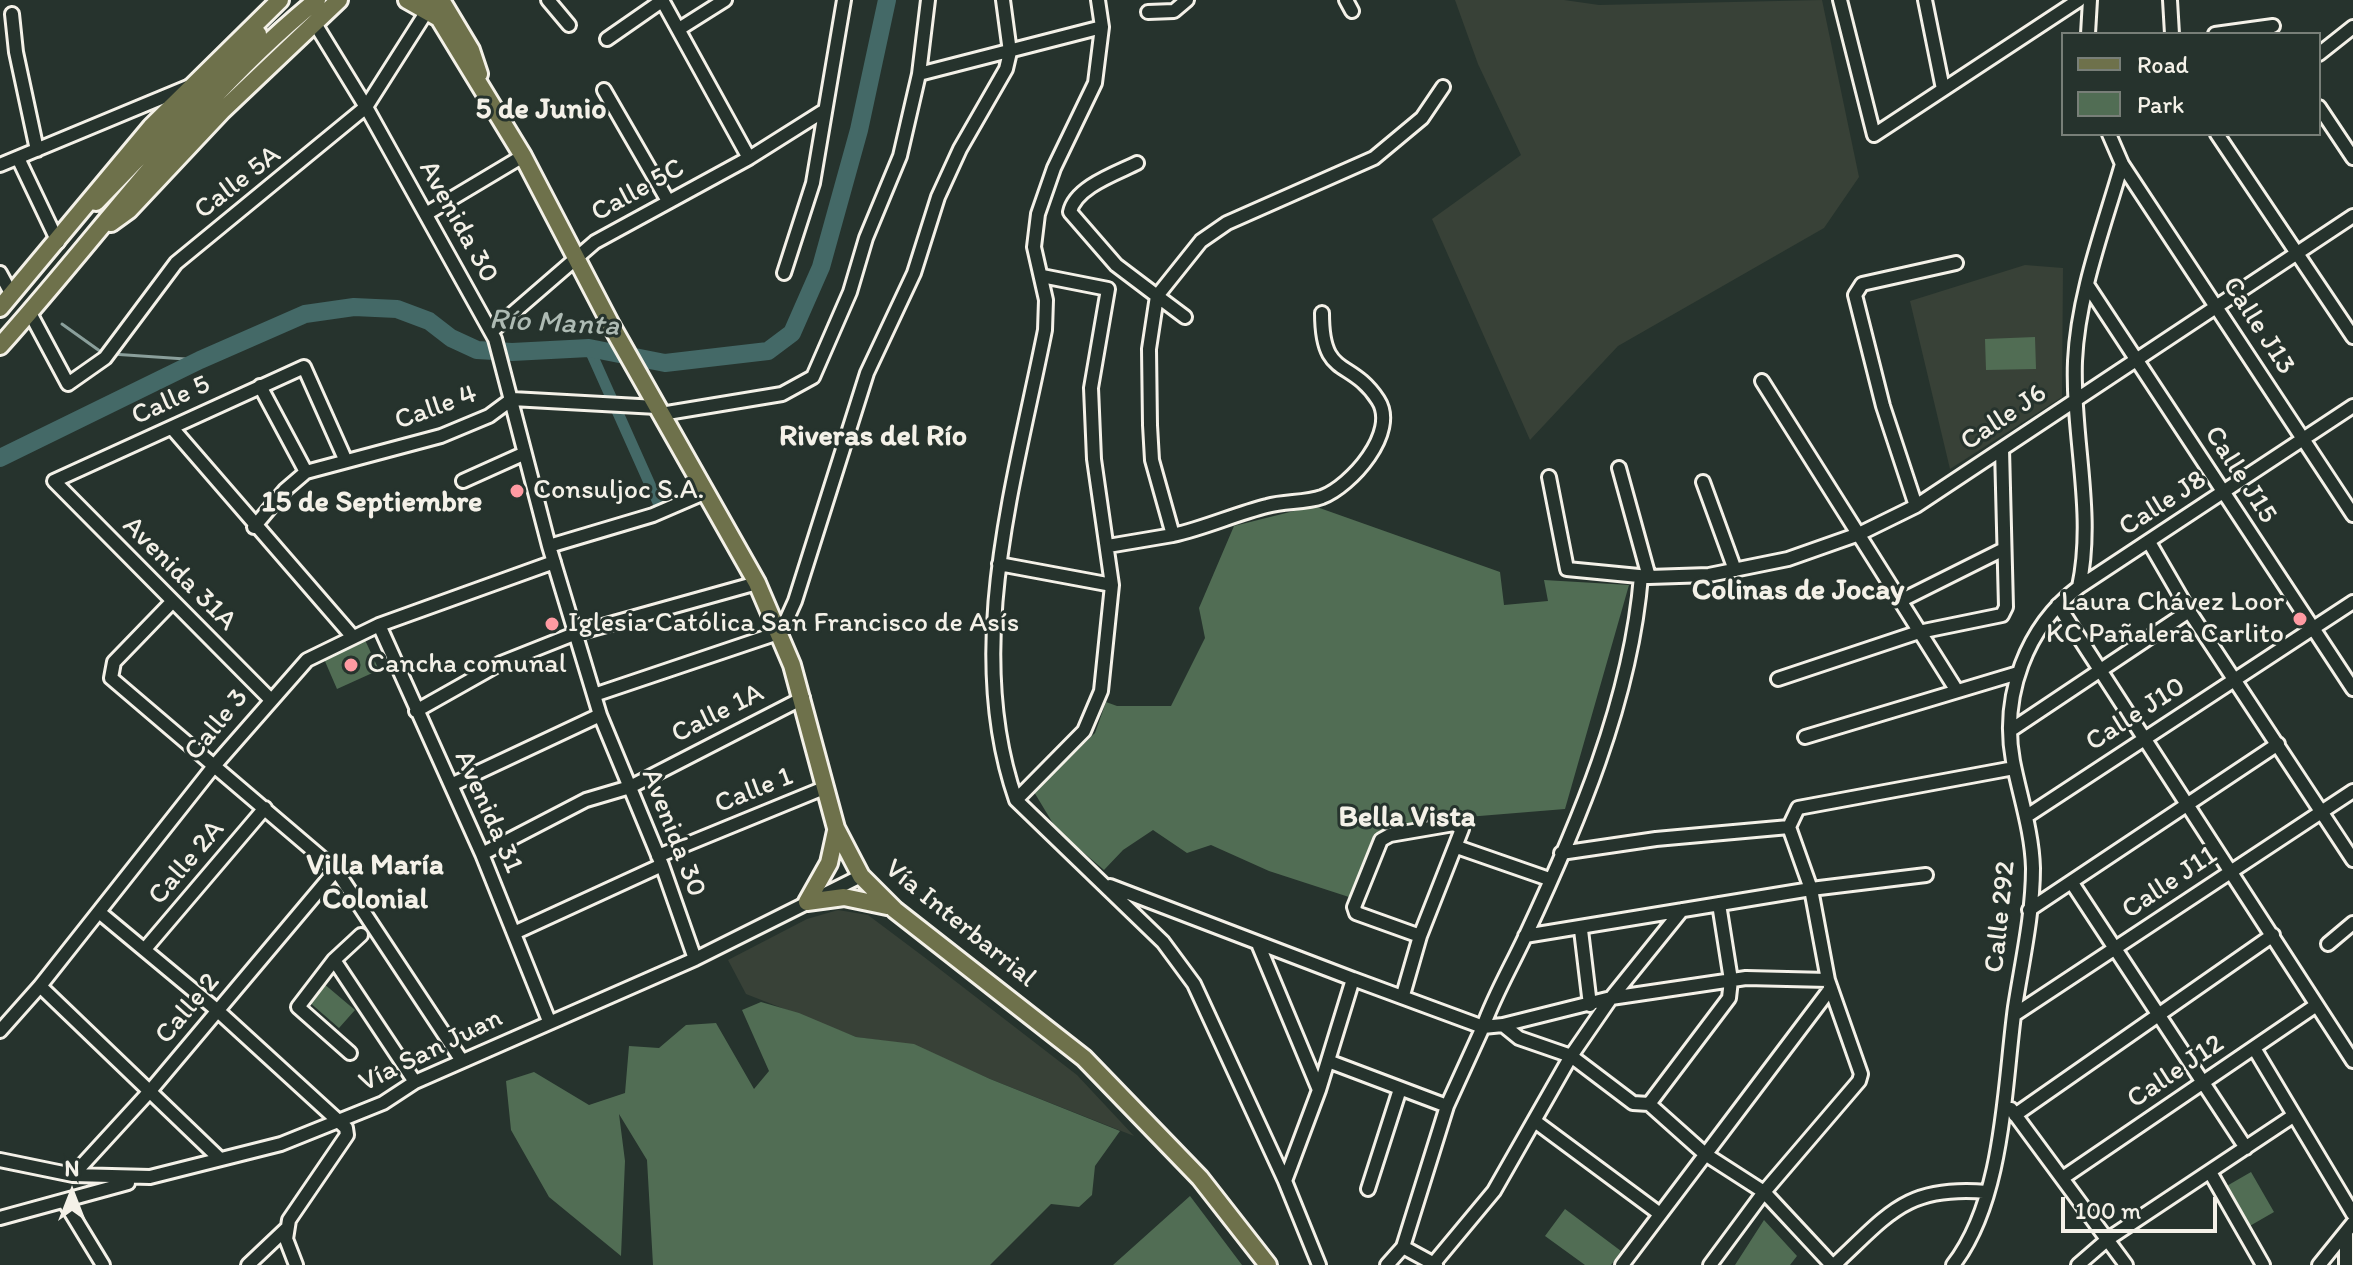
<!DOCTYPE html>
<html>
<head>
<meta charset="utf-8">
<style>
	body { margin:0 }
	#map { position:relative; width:2353px; height:1265px; overflow:hidden; background:#26332d; font-family:Itim,sans-serif }
	canvas { display:block }
	.legend { position:absolute; left:2061px; top:32px; width:260px; height:104px; box-sizing:border-box; background:#26332d; border:2px solid #787f78; margin:0; padding:10px 14px; list-style:none; font-size:24px; color:#f4f1e8 }
	.legend li { display:flex; align-items:center; gap:16px; height:40px }
	.legend b { width:40px; border:2px solid #787f78 }
	.north { position:absolute; left:32px; top:1153px; width:80px; height:80px; -webkit-text-stroke:6px #26332d; paint-order:stroke; rotate:0deg; font-size:22px; font-weight:700; line-height:32px; text-align:center; color:#f4f1e8 }
	.north::after { content:''; display:block; margin:auto; width:28px; height:36px; background:#f4f1e8; clip-path:polygon(50% 0,100% 100%,50% 72%,0 100%) }
	.scale { position:absolute; left:2061px; top:1197px; width:156px; height:36px; box-sizing:border-box; border:4px solid #f4f1e8; border-top:0; padding-left:10px; font-size:24px; line-height:28px; white-space:nowrap; color:#f4f1e8; -webkit-text-stroke:6px #26332d; paint-order:stroke }
</style>
</head>
<body>
<div id="map">
<canvas width="2353" height="1265"></canvas>
<ul class="legend">
<li><b style="height:10px;background:#6e714b"></b>Road</li>
<li><b style="height:22px;background:#516d54"></b>Park</li>
</ul>
<div class="north">N</div>
<div class="scale">100 m</div>
</div>
<script>
const context = document.querySelector('canvas').getContext('2d');
context.lineJoin = 'round';
function fillPath(path, color) {
  context.fillStyle = color;
  context.fill(path, 'evenodd');
}
function stroke(path, color, width, dash) {
  context.strokeStyle = color;
  context.lineWidth = width;
  context.lineCap = dash ? 'butt' : 'round';
  context.setLineDash(dash || []);
  context.stroke(path);
}
function write(font, color, halo, rows, align = 'center') {
  context.font = font + ' Itim,sans-serif';
  context.lineWidth = 6;
  context.setLineDash([]);
  context.textBaseline = 'middle';
  context.strokeStyle = halo;
  context.fillStyle = color;
  for (const [text, x, y, turn = 0] of rows) {
    context.save();
    context.translate(x, y);
    context.rotate((+turn || 0) * Math.PI / 180);
    context.textAlign = isNaN(turn) ? turn : align;
    if (halo) context.strokeText(text, 0, 0);
    context.fillText(text, 0, 0);
    context.restore();
  }
}
fillPath(new Path2D(`
	M1455,0H1564L1599,5L1822,0L1859,177L1824,228L1618,346L1530,440L1432,219L1521,155L1478,64Z
	M2025,265L2063,268L2062,397L1950,469L1910,301Z
	M838,910L868,915L924,957L1077,1075L1134,1136L990,1079L914,1045L856,1037L746,994L728,960L807,919Z`), '#384137');
fillPath(new Path2D(`
	M2035,337L2036,369L1986,370L1985,339Z
	M1314,506L1500,572L1504,605L1548,601L1544,580L1629,585L1565,809L1455,818L1378,833L1352,898L1269,871L1211,845L1187,853L1153,830L1123,850L1104,870L1057,830L1034,792L1095,733L1106,702L1117,706H1171L1205,638L1199,608L1234,526Z
	M365,640L379,670L337,689L324,659Z
	M323,983L355,1010L339,1028L308,1001Z
	M761,1002L799,1013L856,1037L914,1044L990,1079L1120,1131L1095,1166L1092,1195L1079,1207L1051,1204L990,1265H653L647,1160L619,1114L625,1161L621,1256L549,1197L511,1130L506,1081L534,1072L589,1105L625,1093L629,1046L659,1048L686,1025L716,1023L754,1089L769,1071L742,1010Z
	M2251,1172L2274,1212L2248,1227L2225,1187Z
	M1190,1196L1242,1265H1113Z
	M1565,1209L1621,1251L1611,1265H1585L1545,1236Z
	M1764,1220L1797,1256L1790,1265H1735Z`), '#516d54');
stroke(new Path2D(`
	M62,324L104,354
	M112,354L200,360`), '#8a9f9b', 3);
stroke(new Path2D(`
	M589,348L660,507`), '#446967', 11);
stroke(new Path2D(`
	M0,458L200,360L305,314L354,307L397,309L429,321L451,338L477,350L512,352L589,348L665,363L768,351L792,333L821,267L859,130L887,0`), '#446967', 18);
const minor = new Path2D(`
	M548,0L569,25
	M662,0L749,158
	M928,0L919,74L1102,27
	M1098,0L1102,27L1095,83L1054,168L1038,214L1034,247L1046,300L1045,330C1015,481 963,649 1016,800L1163,942L1194,984L1285,1181L1319,1265
	M1346,0L1352,11
	M1840,0L1874,135L2079,0
	M1925,0L1943,89
	M2170,0L2172,34
	M1148,12L1174,11L1187,0
	M12,14L16,52L37,150
	M314,22L366,107L495,339L549,546L600,715L662,865L695,959
	M679,29L725,0
	M2088,34L2090,0
	M2215,34L2273,26
	M607,39L663,0
	M2319,54L2353,27
	M604,90L668,201
	M2319,107L2353,158
	M2109,134L2122,164L2353,515
	M2217,134L2353,337
	M18,158L58,242
	M1137,163C1117,173 1075,187 1070,212L1116,265L1157,296L1201,241L1227,223L1374,158L1422,118L1443,87
	M0,165L190,86
	M426,214L523,156
	M0,273L12,295
	M784,273L813,183L844,0
	M2088,286L2353,689
	M30,313L68,384L105,358L176,263L366,107L427,11
	M491,332L595,242L749,158L822,112
	M1762,381L1957,691
	M260,386L306,472
	M661,414L782,394L813,377L850,292L866,238L900,156L919,74
	M172,428L353,637
	M1619,468L1649,577
	M1549,477L1567,569L1649,577L1709,575L1788,559L1859,534L1916,506L2353,216
	M463,481L523,454
	M1703,482L1735,570
	M1916,506L1883,406L1855,295L1862,284L1956,263
	M254,527L285,490L306,472L441,436L489,416L512,399L657,407
	M1173,535C1205,528 1235,514 1267,506C1285,501 1305,503 1322,497C1351,486 1399,432 1378,400C1350,357 1322,380 1322,313
	M2149,542L2189,611L2353,860
	M549,546L653,515L704,493
	M1108,546L1173,535L1152,460L1150,425L1149,349L1157,296L1185,317
	M999,564L1112,585
	M1641,576C1631,701 1577,826 1525,937C1511,967 1494,996 1483,1027L1503,1025L1519,1038L1571,1056L1633,1103L1649,1104L1705,1154L1764,1192L1832,1265
	M2079,587C2095,513 2072,436 2075,361C2078,294 2104,227 2122,164
	M1900,601L2004,549
	M172,602L114,662L111,678L336,870L462,1061
	M2058,605L2353,1061
	M379,625L482,854L549,1021
	M1778,679L1919,632L2002,615L2006,607L2002,449
	M594,695L781,632L795,601L867,373L914,273L938,197L960,149L1006,69L1010,52L1003,0
	M270,699L54,481L304,367L345,459
	M416,711L501,663L574,634L757,583
	M2011,730L2189,611
	M1805,737L2018,673
	M451,785L600,715
	M1016,800L1084,731L1101,691L1112,585L1094,459L1091,388L1108,289L1042,276
	M2027,816L2353,602
	M1457,847L1549,879
	M1561,853L1656,839L1789,827L1798,808L2014,768
	M482,854L586,800L630,787L803,698
	M658,856L824,788
	M2072,883L2246,1148
	M1110,886L1353,979L1319,1090L1285,1181
	M2029,910L2278,744
	M99,912L218,1011L346,1128L347,1135L289,1220L286,1239L296,1265
	M1581,930L1590,1005
	M514,933L662,865
	M1525,936L1811,889L1926,875
	M2328,944L2353,923
	M1259,946L1319,1090
	M145,949L265,808
	M334,960L415,1082
	M1353,979L1483,1027L1447,1106L1403,1247L1387,1265
	M40,986L219,1158
	M1403,995L1420,936L1462,829L1454,824L1390,835L1381,840L1354,907L1356,913L1420,936
	M2014,1015L2353,791
	M1503,1025L1611,998L1746,978L1828,980
	M0,1031L40,986L214,766L307,660L379,625L554,562
	M2254,1048L2353,1214
	M350,1053L298,1007L334,960L361,935
	M1328,1061L1447,1106
	M1649,1104L1729,998L1731,980L1719,904
	M2011,1109L2126,1265
	M2015,1115L2273,935
	M1536,1122L1660,1214
	M0,1160L73,1175L150,1177L281,1144L383,1103L415,1082L695,959L861,876
	M2210,1172L2263,1265
	M73,1175L150,1091L336,870
	M2064,1177L2315,1006
	M1368,1189L1400,1089
	M64,1201L103,1265
	M0,1218L128,1183
	M1403,1247L1436,1265
	M1434,1263L1494,1191L1571,1056L1611,998L1682,910
	M248,1265L286,1229
	M1622,1265L1831,988
	M1710,1265L1764,1192L1859,1081L1861,1074L1828,980L1811,889L1789,827
	M1834,1265C1889,1214 1906,1185 1987,1192
	M1953,1265C2004,1199 2004,1088 2015,1007C2022,962 2033,914 2033,868C2032,831 2020,797 2013,761C2001,696 2026,627 2079,587L2353,406
	M2078,1265L2108,1239L2293,1116
	M2319,1265L2353,1223
	M2346,1265V1233`);
const major = new Path2D(`
	M407,0L437,17
	M428,0L523,156L611,325L757,583L792,665L836,828L861,876L895,910L1084,1058L1200,1178L1268,1265
	M441,0L471,50L479,74
	M96,202L258,34
	M111,223L129,210L222,111L339,0
	M0,308L151,127L280,0
	M0,346C104,230 195,99 317,0
	M807,902L844,897L887,906
	M807,902L829,863L836,831`);
stroke(minor, '#f4f1e8', 18);
stroke(major, '#f4f1e8', 22);
stroke(minor, '#26332d', 12);
stroke(major, '#6e714b', 16);
for (const [x, y, r, color] of [
	[517,491,8,"#ff9aa2"],
	[2300,619,8,"#ff9aa2"],
	[552,624,8,"#ff9aa2"],
	[351,665,8,"#ff9aa2"]
]) {
  const dot = new Path2D();
  dot.arc(x, y, r, 0, 2 * Math.PI);
  context.fillStyle = color;
  context.fill(dot);
  stroke(dot, '#26332d', 3);
}
write('28px', '#f4f1e8', '#26332d', [
	["Calle 5A",238,183,-38],
	["Calle 5C",638,191,-29],
	["Avenida 30",458,222,61],
	["Calle J13",2258,326,57],
	["Calle 5",171,401,-25],
	["Calle 4",436,408,-20],
	["Calle J6",2004,418,-34],
	["Calle J15",2240,475,57],
	["Calle J8",2163,504,-33],
	["Avenida 31A",179,574,45],
	["Calle 1A",718,714,-27],
	["Calle J10",2136,715,-33],
	["Calle 3",217,725,-51],
	["Calle 1",754,791,-22],
	["Avenida 31",488,812,66],
	["Avenida 30",673,833,69],
	["Calle 2A",187,863,-50],
	["Calle J11",2170,883,-34],
	["Calle 292",2001,917,-84],
	["Vía Interbarrial",960,924,39],
	["Calle 2",188,1009,-50],
	["Vía San Juan",431,1051,-26],
	["Calle J12",2176,1072,-34]
]);
write('28px', '#f4f1e8', '#26332d', [
	["Consuljoc S.A.",533,491],
	["Laura Chávez Loor",2284,603,"right"],
	["KC Pañalera Carlito",2284,635,"right"],
	["Iglesia Católica San Francisco de Asís",568,624],
	["Cancha comunal",367,665]
], 'left');
write('bold 30px', '#f4f1e8', '#26332d', [
	["5 de Junio",541,110],
	["Riveras del Río",873,437],
	["15 de Septiembre",372,503],
	["Colinas de Jocay",1798,591],
	["Bella Vista",1407,818],
	["Villa María",375,866],
	["Colonial",375,900]
]);
write('italic 30px', '#aebbb4', '#26332d', [
	["Río Manta",554,324,3]
]);
</script>
</body>
</html>
